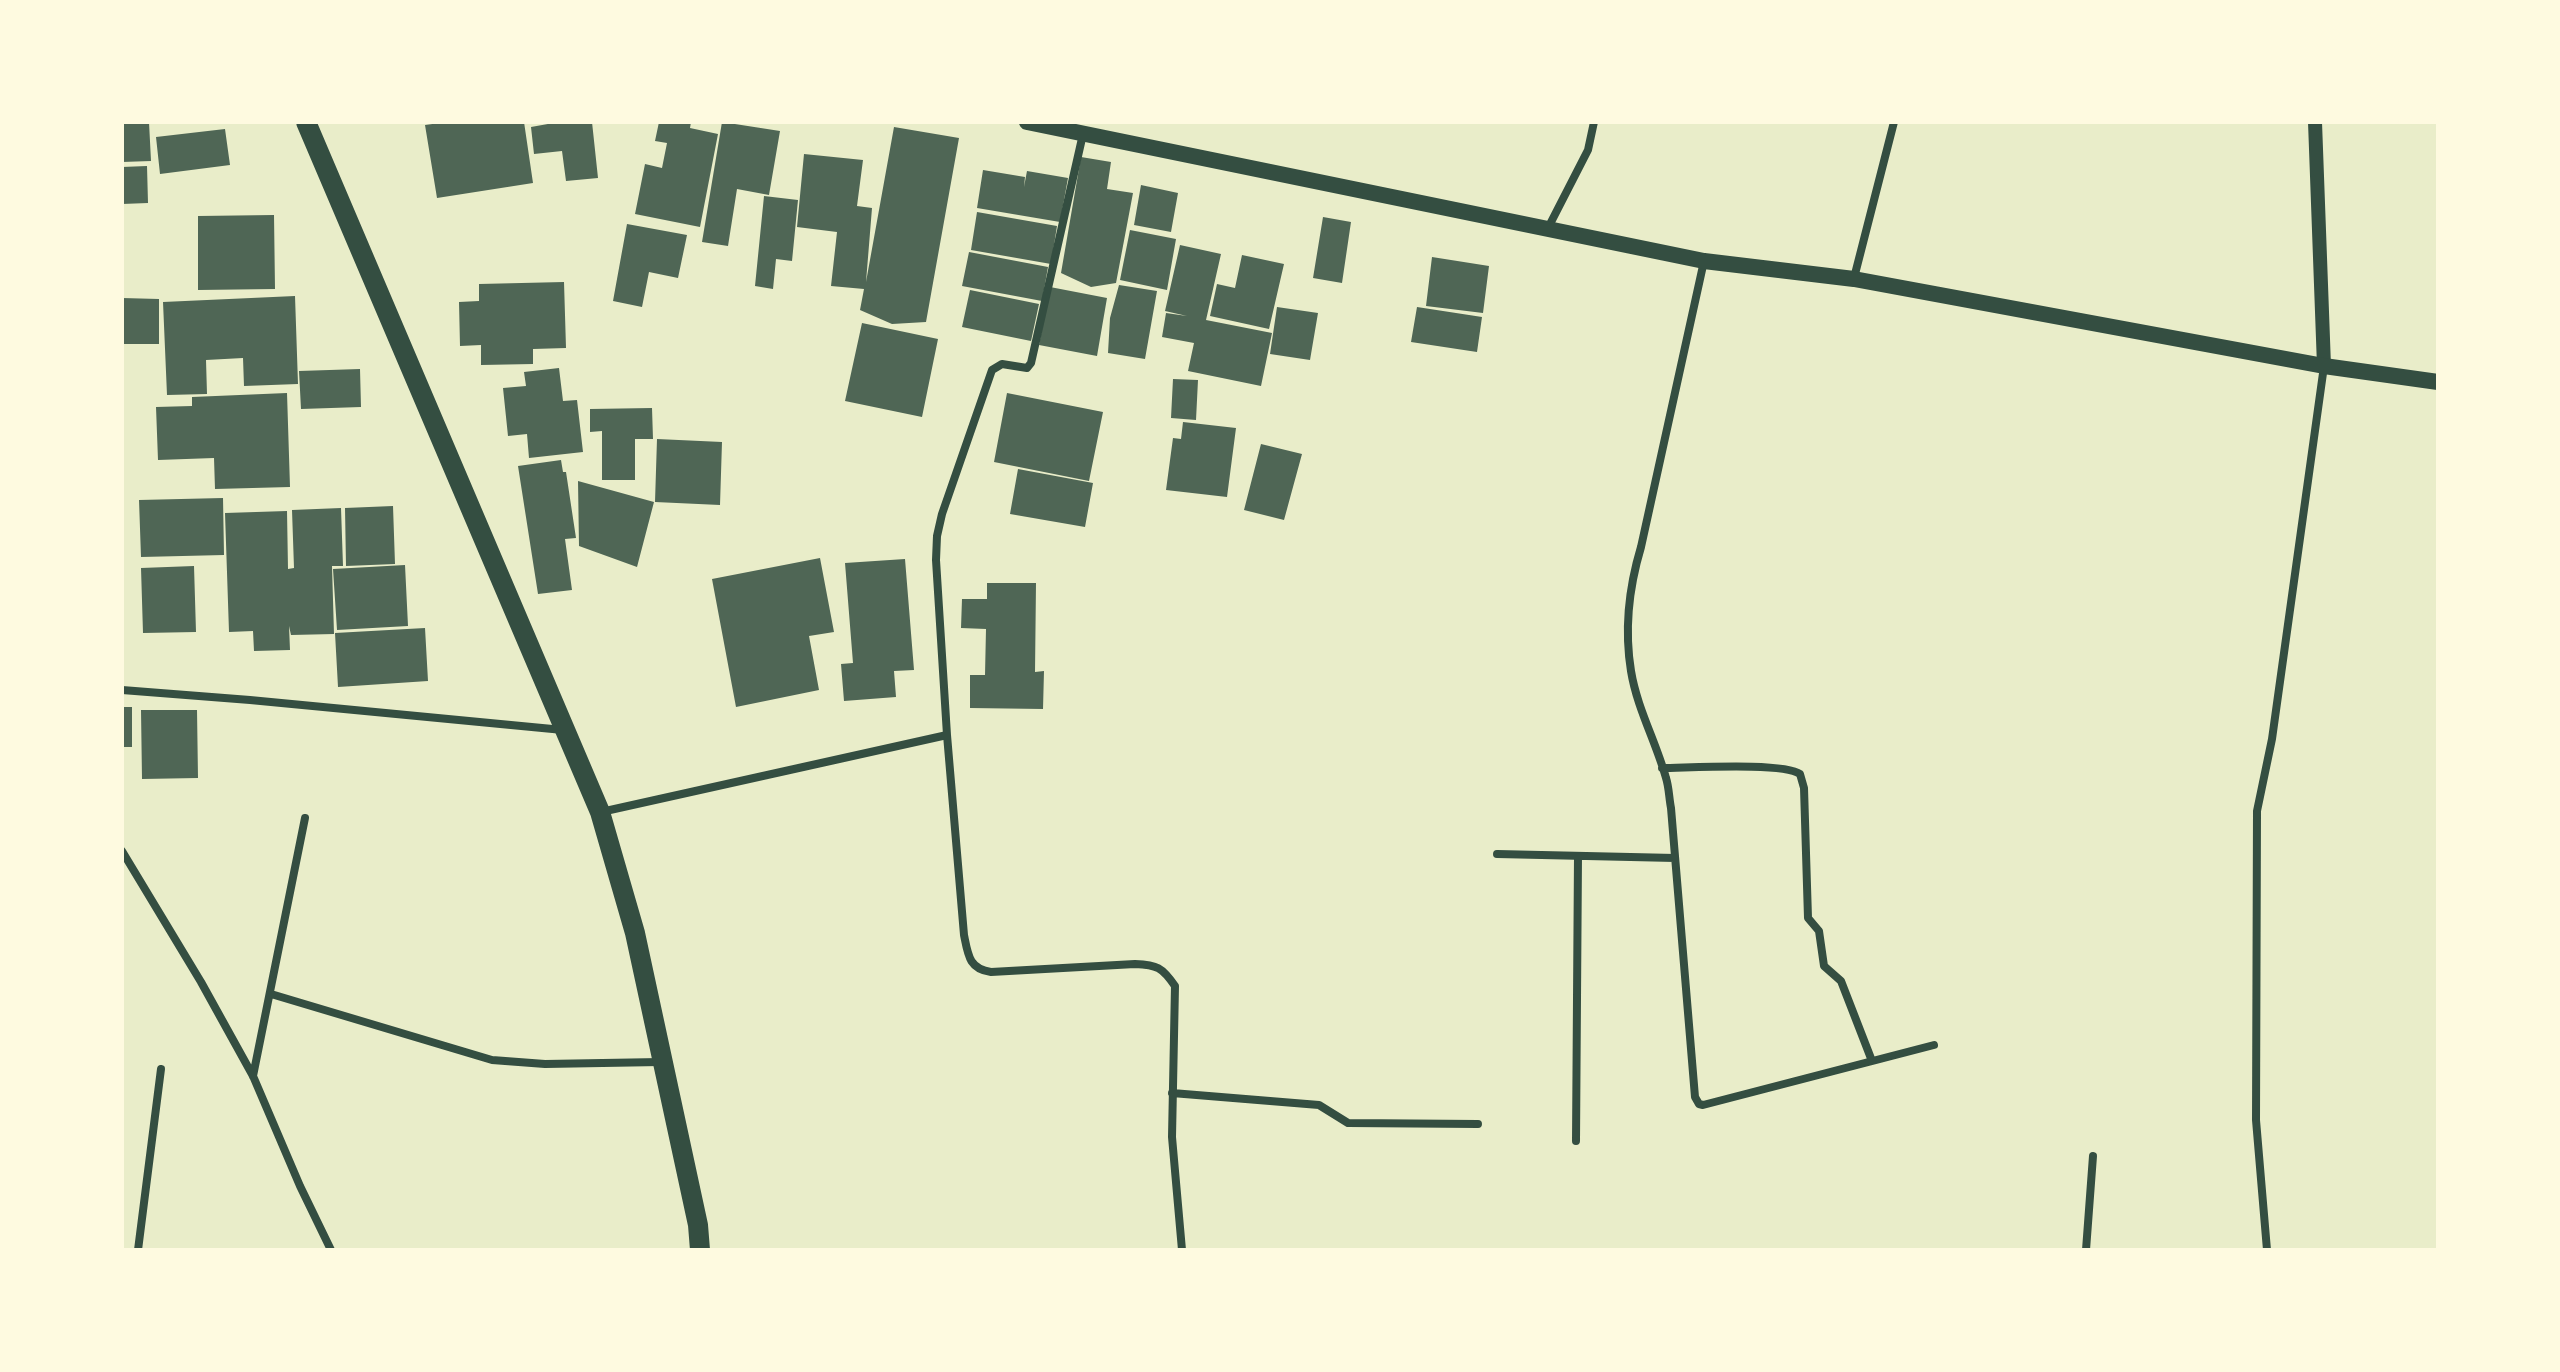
<!DOCTYPE html>
<html>
<head>
<meta charset="utf-8">
<style>
	body { margin:0 }
	#map { position:relative; width:2560px; height:1372px; overflow:hidden; background:#e9edc9; font-family:"DejaVu Sans",sans-serif }
	canvas { display:block }
	.frame { position:absolute; inset:0; border:124px solid #fefae0; pointer-events:none }
</style>
</head>
<body>
<div id="map">
<canvas width="2560" height="1372"></canvas>
<div class="frame"></div>
</div>
<script>
const context = document.querySelector('canvas').getContext('2d');
context.lineJoin = 'round';
function fillPath(path, color) {
  context.fillStyle = color;
  context.fill(path, 'evenodd');
}
function stroke(path, color, width, dash) {
  context.strokeStyle = color;
  context.lineWidth = width;
  context.lineCap = dash ? 'butt' : 'round';
  context.setLineDash(dash || []);
  context.stroke(path);
}
fillPath(new Path2D(`
	M122,122H149L151,161L122,162Z
	M447,122H524L533,183L437,198L425,125Z
	M559,122H592L598,178L566,181L562,151L534,154L531,127Z
	M659,122H691L690,128L718,134L700,227L635,214L645,164L662,168L667,143L655,141Z
	M722,122L780,131L769,195L737,189L728,246L702,242Z
	M894,127L959,138L926,322L892,324L860,310L864,289L831,286L837,232L797,227L804,154L863,160L857,206L872,208L866,282Z
	M225,129L230,165L160,174L156,137Z
	M1081,157L1111,162L1107,189L1133,193L1116,283L1091,287L1061,273Z
	M147,166L148,203L122,204V167Z
	M983,170L1025,177L1024,187L1027,171L1068,178L1060,222L977,208Z
	M1141,185L1178,193L1171,232L1134,225Z
	M764,196L798,200L792,261L776,259L773,289L755,286Z
	M977,212L1057,226L1051,264L971,250Z
	M274,215L275,289L198,290V216Z
	M1323,217L1351,222L1342,283L1313,278Z
	M627,224L687,235L678,278L649,272L642,307L613,301Z
	M1130,230L1176,239L1167,290L1120,280Z
	M1180,245L1221,254L1206,320L1272,333L1261,386L1188,371L1194,343L1162,337L1166,313L1187,316L1165,311Z
	M969,252L1048,267L1042,301L962,286Z
	M1242,255L1284,264L1269,329L1210,316L1217,284L1235,288Z
	M1432,257L1489,266L1483,313L1426,306Z
	M564,282L566,348L533,349V364L481,365V345L460,346L459,302L479,301V284Z
	M1119,285L1157,291L1145,359L1108,353L1110,318Z
	M1050,287L1107,298L1097,356L1039,345Z
	M970,290L1039,304L1031,341L962,327Z
	M295,296L298,384L244,386L243,358L206,360L207,394L167,395L163,302Z
	M122,298L159,299V344H122Z
	M1277,307L1318,313L1310,360L1270,354Z
	M1417,307L1482,317L1477,352L1411,342Z
	M862,323L938,339L922,417L845,401Z
	M559,368L563,401L577,400L583,452L529,458L527,434L508,436L503,388L526,386L524,372Z
	M360,369L361,407L301,409L299,371Z
	M1173,379L1198,380L1196,420L1171,418Z
	M287,393L290,487L215,489L214,458L158,460L156,407L192,406V397Z
	M1007,393L1103,412L1089,481L994,462Z
	M652,408L653,439H635V480H602V431L590,432V409Z
	M1183,422L1236,428L1227,497L1166,490L1173,438L1181,439Z
	M657,439L722,442L720,505L655,502Z
	M1261,444L1302,454L1284,520L1244,510Z
	M561,460L563,472H566L576,538L565,539L572,590L538,594L518,466Z
	M1018,469L1093,483L1085,527L1010,514Z
	M578,481L654,502L637,567L579,546Z
	M223,498L224,555L141,557L139,500Z
	M393,506L395,564L346,566L345,508Z
	M341,508L343,566H332L334,634L291,635L289,626L290,650L254,651L253,631L229,632L225,513L287,511L288,569L294,568L292,510Z
	M820,558L834,632L809,636L819,690L736,707L712,579Z
	M905,559L914,670L894,671L896,697L844,701L841,664L853,663L845,563Z
	M405,565L408,626L337,630L333,569Z
	M194,566L196,632L143,633L141,568Z
	M987,583H1036L1035,672L1044,671L1043,709L970,708V675H985L986,629L961,628L962,599H987Z
	M425,628L428,681L338,687L335,633Z
	M122,707H132V747H122Z
	M141,710H197L198,778L142,779Z`), '#4f6655');
stroke(new Path2D(`
	M1548,228L1588,150L1594,122
	M1704,261L1641,547C1629,587 1624,628 1631,671C1637,708 1656,742 1666,778C1669,787 1669,798 1671,808L1695,1097L1699,1104L1703,1105L1934,1045
	M1854,278L1894,122
	M122,690L250,700L563,730
	M947,735L936,560L937,536L942,514L992,370L1002,364L1027,368L1031,363L1083,134
	M1662,768C1687,768 1784,762 1800,774L1804,788L1808,918L1819,931L1824,966L1841,981L1872,1061
	M601,812L947,735L964,935C968,955 969,969 991,972L1135,964C1157,965 1162,967 1175,986L1172,1137L1182,1250
	M122,851L201,982L253,1076L300,1186L331,1250
	M1497,854L1675,858
	M271,994L492,1060L545,1064L660,1062
	M253,1076L305,818
	M1172,1093L1319,1105L1348,1123L1478,1124
	M1576,1141L1578,856
	M138,1250L161,1069
	M2086,1250L2093,1156
	M2267,1250L2256,1120L2257,811L2272,739L2324,366`), '#344e41', 8);
stroke(new Path2D(`
	M2315,122L2324,366`), '#344e41', 14);
stroke(new Path2D(`
	M1027,122L1704,261L1854,279L2324,366L2438,382`), '#344e41', 16);
stroke(new Path2D(`
	M306,122L600,812L635,933L698,1225L700,1250`), '#344e41', 20);
</script>
</body>
</html>
